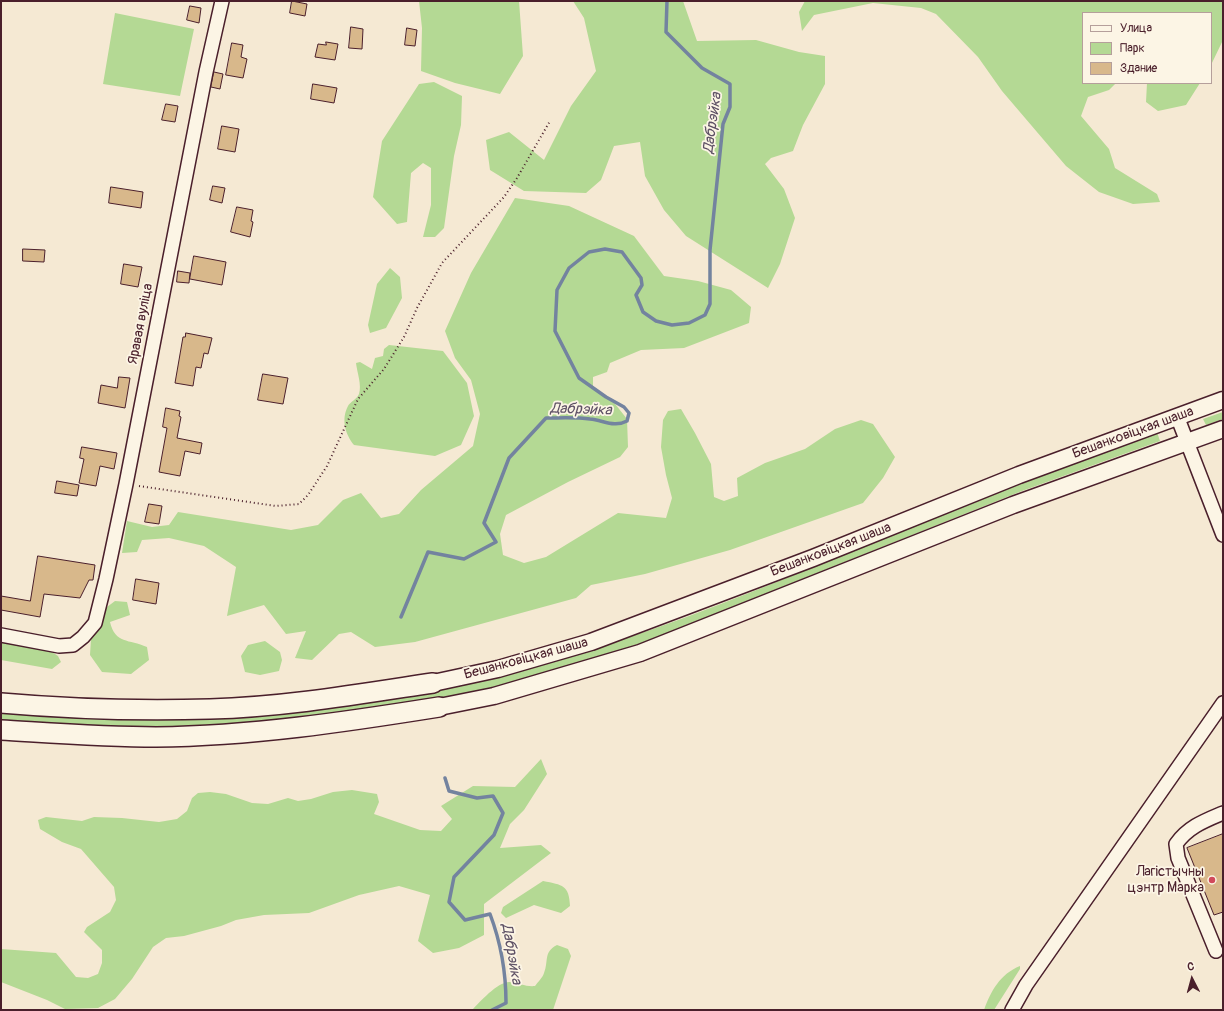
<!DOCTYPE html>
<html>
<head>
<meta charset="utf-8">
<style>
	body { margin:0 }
	#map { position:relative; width:1224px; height:1011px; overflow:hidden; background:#f5e9d3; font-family:Pangolin,sans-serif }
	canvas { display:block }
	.frame { position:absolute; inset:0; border:2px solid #4a1f2b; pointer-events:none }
	.legend { position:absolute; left:1082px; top:12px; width:130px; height:72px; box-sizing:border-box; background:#fcf5e5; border:1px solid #b59f9b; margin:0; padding:5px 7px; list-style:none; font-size:12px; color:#4a1f2b }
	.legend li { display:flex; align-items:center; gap:8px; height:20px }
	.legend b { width:20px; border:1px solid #b59f9b }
	.north { position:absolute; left:1172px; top:959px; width:40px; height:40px; -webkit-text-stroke:3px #fcf5e5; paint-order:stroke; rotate:354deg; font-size:11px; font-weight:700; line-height:16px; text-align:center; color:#4a1f2b }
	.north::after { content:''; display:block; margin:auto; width:14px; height:18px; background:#4a1f2b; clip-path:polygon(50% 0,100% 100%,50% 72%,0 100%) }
</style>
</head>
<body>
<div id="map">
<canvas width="1224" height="1011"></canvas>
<div class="frame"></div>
<ul class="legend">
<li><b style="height:5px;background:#fcf5e5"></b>Улица</li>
<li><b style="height:11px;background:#b4d994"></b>Парк</li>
<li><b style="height:11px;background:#d8b88b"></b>Здание</li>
</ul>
<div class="north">С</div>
</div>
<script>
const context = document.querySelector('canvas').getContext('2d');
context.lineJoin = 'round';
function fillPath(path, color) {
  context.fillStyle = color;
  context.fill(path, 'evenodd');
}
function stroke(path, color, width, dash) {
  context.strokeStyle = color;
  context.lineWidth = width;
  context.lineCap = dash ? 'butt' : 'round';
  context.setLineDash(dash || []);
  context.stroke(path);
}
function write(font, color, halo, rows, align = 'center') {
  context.font = font + ' Pangolin,sans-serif';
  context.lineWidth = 3.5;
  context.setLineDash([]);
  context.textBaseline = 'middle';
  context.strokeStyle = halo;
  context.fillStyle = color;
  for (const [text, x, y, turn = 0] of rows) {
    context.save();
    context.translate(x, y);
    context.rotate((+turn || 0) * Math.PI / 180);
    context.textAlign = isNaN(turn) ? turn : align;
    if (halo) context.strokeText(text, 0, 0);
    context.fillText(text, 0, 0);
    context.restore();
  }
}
fillPath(new Path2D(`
	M419,1H519L523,56L500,94L455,83L421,71L422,28Z
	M573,1H683L697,41L756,40L799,52L825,56V84L803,125L793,151L771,158L765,164L784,189L795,218L780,264L768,288L686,236L664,210L645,176L640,142L614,146L601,180L586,193L524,191L490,170L486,140L509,132L544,160L571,106L596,71L584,18Z
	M805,1H1223V40L1211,65V13H1083V83H1116L1109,90L1088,97L1081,116L1109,149L1115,168L1157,194L1160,202L1133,204L1099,192L1066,166L1002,91L978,57L936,14L921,8L873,3L814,15L802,31L799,12Z
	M115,13L194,29L180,96L103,84Z
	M434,82L462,96L461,125L454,156L444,228L435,237H423L431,205V168L423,163L411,173L407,222L397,224L373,197L382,141L419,84Z
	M1147,83H1200L1186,105L1158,111L1146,102Z
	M515,198L569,206L634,236L664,276L698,281L731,290L751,307L749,323L684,348L641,350L610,363L607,372L593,377V388L612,400L627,419L628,447L620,457L568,482L506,515L500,534L503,555L524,563L546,557L618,513L666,518L672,498L666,475L661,447L663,420L668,411L681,409L695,433L711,464L714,497L724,501L738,496L737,478L765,463L805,449L835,429L861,420L873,424L895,457L883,478L863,503L730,550L645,574L591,585L576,598L415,642L375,647L351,632L339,634L312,660L295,658L306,631L286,634L264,605L227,616L236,567L204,546L169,538L142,540L137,552L122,553L127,521L152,527L169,525L178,512L291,530L318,525L343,500L361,493L381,518L399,514L421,490L473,446L480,414L471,380L455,358L445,331L471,273Z
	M390,268L400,277L402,298L386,328L370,333L368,325L377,284Z
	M389,345L443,351L467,383L474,416L461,445L435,456L354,445C345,434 341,419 348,406C350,402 357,399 359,394C362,385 357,372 356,363L360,362L372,369L375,358L383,356L384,349Z
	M1223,412V419L1206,425L1203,419Z
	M1157,432L1160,441L1022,491L645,642L537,676L474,692L352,713L234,726L177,728L74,726L1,721V712L399,698C473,683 546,665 618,641C710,611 800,572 889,536C978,500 1067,466 1157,432Z
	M115,601L127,602L130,615L110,622C115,644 129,639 147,647L149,660L131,674L102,672L90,655L91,639L99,624L103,610Z
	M265,641L280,652L282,660L279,671L260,675L245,672L241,656L248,645Z
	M1,642L52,652L58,656L61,662L52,669L1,660Z
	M541,759L547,774L524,810L510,824L500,848L541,845L551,853L484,904V935L459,948L433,953L418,941L430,895L399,886L359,895L309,913L264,915L236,920L221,926L184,936L166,938L153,947L132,979L115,999L98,1008L65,1009L47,1000L1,982V949L56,953L76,977L88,978L98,974L102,963V950L84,932L87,927L110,912L116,900L114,887L81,849L62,842L40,829L38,820L46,817L82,821L94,817L122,818L159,822L177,819L187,811L192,798L198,793L210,792L226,794L252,803L268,804L288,798L298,801L311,799L333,792L352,790L377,794L379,802L374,814L420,830L441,831L452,819L441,806L473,786L515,787Z
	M543,881C563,885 569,885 570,906L561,913L534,905L506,918L501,913L503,907Z
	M557,945L568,949L571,956L553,1010H472C480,1002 498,981 510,982C519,983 526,987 535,986C538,982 543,977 544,973C549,961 543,952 557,945Z
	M1020,966V969L994,1010H984C991,991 1000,974 1020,966Z`), '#b4d994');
stroke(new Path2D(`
	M401,617L428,552L464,559L496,542L484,523L509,458L546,418C560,418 576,417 590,419C603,420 614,428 627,421L629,413L624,407L606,397L579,378L555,331L557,290L569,268L589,252L605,249L622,252L641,278L642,285L636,295L643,312L656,321L672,325L689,323L705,315L710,304V250L723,124L730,107V84L702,68L666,32L667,1
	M445,778L449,791L477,798L493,796L503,813L494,835L454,877L449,902L465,920L490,914C501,943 506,972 506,1003L492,1010`), '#73839f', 3.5);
const building = new Path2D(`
	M292,1L307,4L305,16L290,13Z
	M190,6L201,8L199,23L187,20Z
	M351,27L363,29L362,49L349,48Z
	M407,28L417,30L415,46L405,45Z
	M326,42L338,44L335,60L315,57L318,44L326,45Z
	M232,43L243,45L241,57L247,59L243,78L226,75Z
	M214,72L223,74L220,89L211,87Z
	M313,84L337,88L334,103L311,99Z
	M166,104L178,106L175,122L162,120Z
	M222,126L239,129L235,152L218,149Z
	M213,186L225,188L222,203L210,200Z
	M111,187L143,192L141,208L109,203Z
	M237,207L253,210L251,221L253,222L250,237L231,232Z
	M23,249L45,250L44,262L23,261Z
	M194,256L226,262L222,285L190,279Z
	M124,264L142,267L138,287L121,284Z
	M178,271L190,273L189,283L177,282Z
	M186,333L212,338L208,354L204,353L201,368L196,367L193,386L175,383L183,337H185Z
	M263,374L288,378L283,404L258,400Z
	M119,377L130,378L125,408L98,403L101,385L117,388Z
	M166,408L180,411L179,416L181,417L177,438L202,443L200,454L185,451L180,476L159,472L167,428L163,427Z
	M82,447L117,453L114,469L100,466L96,486L79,483L84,459L80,458Z
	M57,481L79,485L77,496L55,493Z
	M149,504L162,506L159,524L145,522Z
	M38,556L95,565L93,580H89L80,598L44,594L40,617L1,610V596L30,601Z
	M136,579L159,583L156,604L133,600Z
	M1223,834V912L1214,915L1187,848Z`);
fillPath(building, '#d8b88b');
stroke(building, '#4a1f2b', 1);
const minor = new Path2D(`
	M1177,416L1223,535
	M1,635L59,646L73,645L83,637L95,623L106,579L126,484L206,72L222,1
	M1216,951L1178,858L1176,844C1188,827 1204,821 1223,813
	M1012,1010L1026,985L1223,703`);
const major = new Path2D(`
	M433,683L498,669L591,642L813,558L1019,475L1223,400
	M439,707L494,696L640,653L1013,505L1223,429`);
const highway = new Path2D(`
	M1,703C70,709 141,711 210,709C285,707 360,694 433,683
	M1,730C52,733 104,737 156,737C251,736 345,722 439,707`);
stroke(minor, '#4a1f2b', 16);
stroke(major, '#4a1f2b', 19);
stroke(highway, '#4a1f2b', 22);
stroke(new Path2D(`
	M139,486L276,506L299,504L308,495L327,466L358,399L384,369L404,337L417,308L442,263L504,197L517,178L550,121`), '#4a1f2b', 2, [1, 3]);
stroke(minor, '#fcf5e5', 13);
stroke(major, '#fcf5e5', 16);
stroke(highway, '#fcf5e5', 19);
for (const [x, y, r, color] of [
	[1212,880,4,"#d1495b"]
]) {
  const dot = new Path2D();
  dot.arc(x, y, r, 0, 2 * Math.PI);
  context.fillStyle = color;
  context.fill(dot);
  stroke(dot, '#fcf5e5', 1.5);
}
write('14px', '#4a1f2b', '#fcf5e5', [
	["Яравая вуліца",141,324,-79],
	["Бешанковіцкая шаша",1133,433,-20],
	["Бешанковіцкая шаша",831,550,-21],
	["Бешанковіцкая шаша",526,659,-15]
]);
write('14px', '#4a1f2b', '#fcf5e5', [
	["Лагістычны",1204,872],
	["цэнтр Марка",1204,888]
], 'right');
write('italic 15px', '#5e5165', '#fcf5e5', [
	["Дабрэйка",713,123,-82],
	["Дабрэйка",581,410,2],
	["Дабрэйка",511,954,80]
]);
</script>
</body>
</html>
